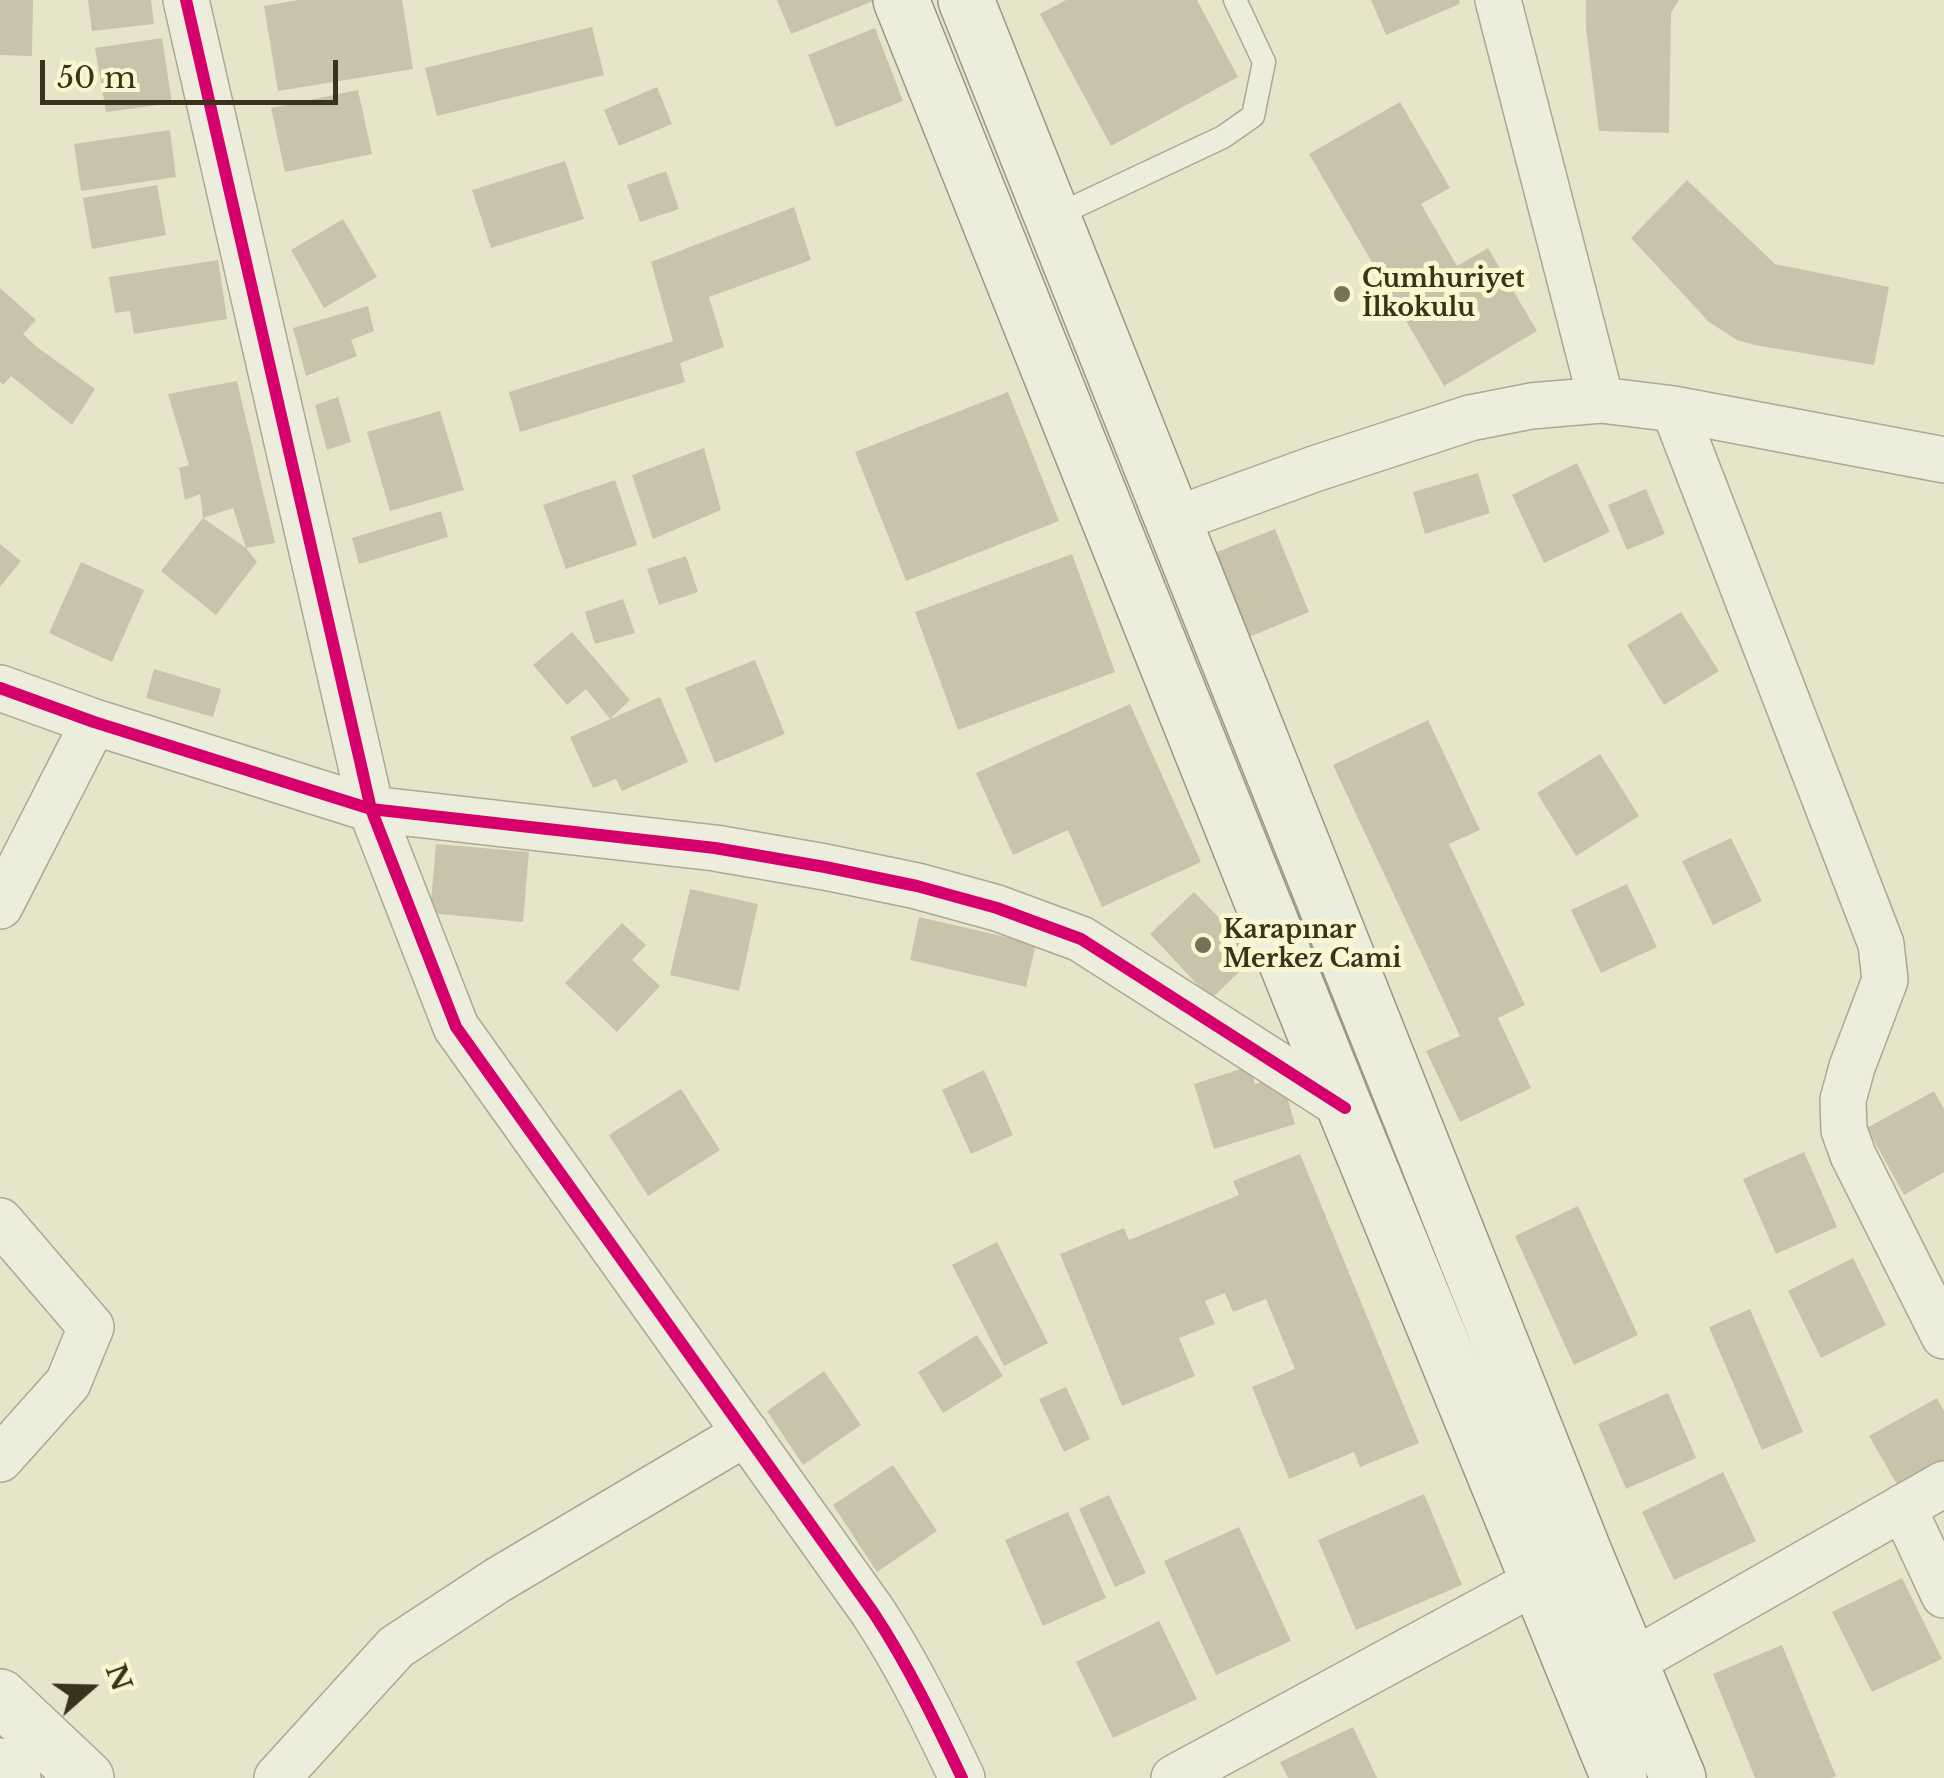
<!DOCTYPE html>
<html>
<head>
<meta charset="utf-8">
<style>
	body { margin:0 }
	#map { position:relative; width:1944px; height:1778px; overflow:hidden; background:#e6e5ca; font-family:"Libre Baskerville",serif }
	canvas { display:block }
	.north { position:absolute; left:40px; top:1638px; width:100px; height:100px; -webkit-text-stroke:8px #f9f7cf; paint-order:stroke; rotate:70deg; font-size:28px; font-weight:700; line-height:40px; text-align:center; color:#3a321b }
	.north::after { content:''; display:block; margin:auto; width:35px; height:45px; background:#3a321b; clip-path:polygon(50% 0,100% 100%,50% 72%,0 100%) }
	.scale { position:absolute; left:40px; top:60px; width:298px; height:45px; box-sizing:border-box; border:5px solid #3a321b; border-top:0; padding-left:12px; font-size:30px; line-height:35px; white-space:nowrap; color:#3a321b; -webkit-text-stroke:8px #f9f7cf; paint-order:stroke }
</style>
</head>
<body>
<div id="map">
<canvas width="1944" height="1778"></canvas>
<div class="north">N</div>
<div class="scale">50 m</div>
</div>
<script>
const context = document.querySelector('canvas').getContext('2d');
context.lineJoin = 'round';
function fillPath(path, color) {
  context.fillStyle = color;
  context.fill(path, 'evenodd');
}
function stroke(path, color, width, dash) {
  context.strokeStyle = color;
  context.lineWidth = width;
  context.lineCap = dash ? 'butt' : 'round';
  context.setLineDash(dash || []);
  context.stroke(path);
}
function write(font, color, halo, rows, align = 'center') {
  context.font = font + ' "Libre Baskerville",serif';
  context.lineWidth = 10;
  context.setLineDash([]);
  context.textBaseline = 'middle';
  context.strokeStyle = halo;
  context.fillStyle = color;
  for (const [text, x, y, turn = 0] of rows) {
    context.save();
    context.translate(x, y);
    context.rotate((+turn || 0) * Math.PI / 180);
    context.textAlign = isNaN(turn) ? turn : align;
    if (halo) context.strokeText(text, 0, 0);
    context.fillText(text, 0, 0);
    context.restore();
  }
}
fillPath(new Path2D(`
	M0,0H33L32,56L0,55Z
	M88,0H151L154,24L92,31Z
	M298,0H402L413,69L278,91L264,6Z
	M777,0H876L791,34Z
	M1066,0H1197L1238,77L1111,146L1040,14Z
	M1371,0H1459L1460,4L1386,35Z
	M1586,0H1679L1671,13L1669,133L1599,131L1586,29Z
	M592,27L604,75L437,116L425,68Z
	M875,28L903,101L836,127L808,55Z
	M162,38L172,103L106,112L95,48Z
	M657,87L672,124L619,146L604,110Z
	M358,90L372,154L285,172L271,108Z
	M1400,102L1450,188L1421,204L1457,266L1488,248L1537,331L1444,386L1309,154Z
	M170,130L176,177L81,191L74,144Z
	M565,161L584,219L491,248L472,190Z
	M666,171L679,209L640,222L627,185Z
	M1687,180L1775,264L1889,287L1874,365L1755,345L1737,340L1709,322L1631,238Z
	M157,185L166,235L92,249L83,198Z
	M794,207L811,260L709,297L724,347L680,363L685,382L520,432L509,392L673,341L651,262Z
	M343,219L377,277L324,308L291,250Z
	M218,260L227,319L134,334L130,311L115,313L109,277Z
	M0,288L36,320L23,334L37,347L95,389L72,425L11,376L3,385L0,382Z
	M368,306L374,331L351,340L357,356L306,376L293,328Z
	M237,381L275,543L246,548L257,562L216,615L161,571L203,518L246,548L233,508L203,518L200,494L185,500L179,468L189,465L168,394Z
	M1008,392L1059,521L906,581L855,452Z
	M338,397L351,442L327,450L315,405Z
	M440,411L464,490L390,511L367,432Z
	M704,448L721,510L653,539L632,475Z
	M1577,463L1610,532L1544,563L1512,495Z
	M1478,473L1490,513L1425,534L1413,492Z
	M615,480L637,545L566,569L543,505Z
	M1646,489L1665,534L1627,550L1608,505Z
	M441,511L448,537L359,564L352,538Z
	M1275,529L1309,612L1247,638L1212,554Z
	M0,544L21,561L0,587Z
	M1072,554L1115,672L958,730L915,612Z
	M686,556L698,592L659,605L647,569Z
	M81,562L144,590L112,662L49,633Z
	M623,599L635,633L595,644L585,612Z
	M1681,612L1719,671L1664,705L1627,645Z
	M572,632L630,700L610,719L586,689L567,705L533,665Z
	M755,660L785,734L715,763L685,688Z
	M154,669L221,689L213,717L146,698Z
	M660,697L688,762L622,791L616,779L593,788L570,737Z
	M1130,704L1201,862L1102,907L1068,830L1013,855L976,773Z
	M1428,720L1480,830L1449,844L1525,1005L1498,1018L1531,1088L1460,1122L1426,1051L1460,1036L1333,765Z
	M1600,754L1639,816L1576,856L1537,793Z
	M1731,838L1762,901L1713,925L1682,861Z
	M436,844L529,852L523,922L430,913Z
	M1627,884L1657,947L1601,973L1571,910Z
	M690,889L758,904L739,991L670,975Z
	M1194,892L1256,956L1211,999L1150,934Z
	M919,917L1036,944L1026,987L910,960Z
	M622,923L646,945L632,960L660,986L617,1032L565,983Z
	M1250,1066L1255,1084L1281,1076L1295,1124L1214,1149L1194,1084Z
	M984,1070L1013,1135L971,1154L942,1090Z
	M681,1089L720,1150L648,1196L609,1135Z
	M1934,1091L1944,1109V1172L1904,1195L1867,1128Z
	M1804,1152L1837,1227L1776,1254L1743,1179Z
	M1300,1154L1419,1443L1360,1467L1354,1452L1289,1479L1252,1387L1295,1369L1266,1299L1233,1312L1225,1293L1205,1301L1215,1324L1179,1338L1195,1376L1122,1406L1060,1254L1124,1228L1129,1240L1239,1195L1233,1181Z
	M1578,1206L1638,1335L1574,1365L1515,1236Z
	M997,1242L1048,1343L1004,1366L952,1265Z
	M1853,1258L1886,1325L1821,1358L1788,1291Z
	M1750,1309L1803,1432L1762,1450L1709,1327Z
	M977,1335L1003,1376L943,1413L918,1372Z
	M824,1371L861,1425L803,1465L767,1411Z
	M1066,1387L1090,1439L1064,1452L1039,1399Z
	M1668,1393L1696,1458L1626,1489L1598,1424Z
	M1937,1398L1944,1411V1469L1902,1493L1869,1436Z
	M893,1465L937,1531L877,1572L833,1505Z
	M1723,1472L1756,1541L1674,1580L1642,1512Z
	M1424,1494L1462,1585L1356,1630L1318,1540Z
	M1109,1495L1146,1573L1115,1587L1079,1509Z
	M1068,1512L1106,1598L1043,1626L1005,1540Z
	M1239,1527L1291,1641L1216,1675L1164,1561Z
	M1902,1578L1942,1659L1872,1692L1832,1612Z
	M1159,1621L1197,1699L1113,1738L1076,1662Z
	M1782,1645L1836,1776L1831,1778H1755L1713,1674Z
	M1353,1727L1377,1778H1288L1280,1762Z`), '#cac3ab');
const service = new Path2D(`
	M1053,217L1223,137L1253,116L1264,62L1235,0`);
const minor = new Path2D(`
	M186,0L371,809L456,1027L873,1612C908,1665 935,1721 962,1778
	M1498,0L1601,400
	M1674,409L1881,944L1885,980L1852,1067L1843,1100L1844,1130L1853,1155L1944,1336
	M1174,520L1317,468L1470,418L1531,406L1601,400L1674,409L1944,460
	M0,688L94,722L371,809L715,848L825,867L917,886L997,908L1081,939L1345,1108
	M0,906L94,722
	M0,1221L91,1327L68,1383L0,1459
	M1903,1507L1944,1595
	M1630,1663L1944,1484
	M277,1778L396,1647L498,1580L746,1433
	M1174,1778L1537,1581`);
const tertiary = new Path2D(`
	M0,1697L86,1778
	M0,1766L13,1778`);
const secondary = new Path2D(`
	M901,0L1345,1108L1619,1778
	M966,0L1585,1555L1678,1778`);
stroke(service, '#aba894', 25);
stroke(minor, '#aba894', 48);
stroke(tertiary, '#aba894', 58);
stroke(secondary, '#9a9784', 58);
stroke(service, '#ededdd', 22);
stroke(minor, '#ededdd', 45);
stroke(tertiary, '#ededdd', 55);
stroke(secondary, '#ededdd', 55);
stroke(new Path2D(`
	M186,0L371,809L456,1027L873,1612C908,1665 935,1721 962,1778
	M0,688L94,722L371,809L715,848L825,867L917,886L997,908L1081,939L1345,1108`), '#d6006c', 12);
for (const [x, y, r, color] of [
	[1342,294,10,"#767158"],
	[1203,945,10,"#767158"]
]) {
  const dot = new Path2D();
  dot.arc(x, y, r, 0, 2 * Math.PI);
  context.fillStyle = color;
  context.fill(dot);
  stroke(dot, '#f9f7cf', 4);
}
write('bold 25px', '#3a321b', '#f9f7cf', [
	["Cumhuriyet",1362,280],
	["İlkokulu",1362,309],
	["Karapınar",1223,931],
	["Merkez Cami",1223,960]
], 'left');
</script>
</body>
</html>
